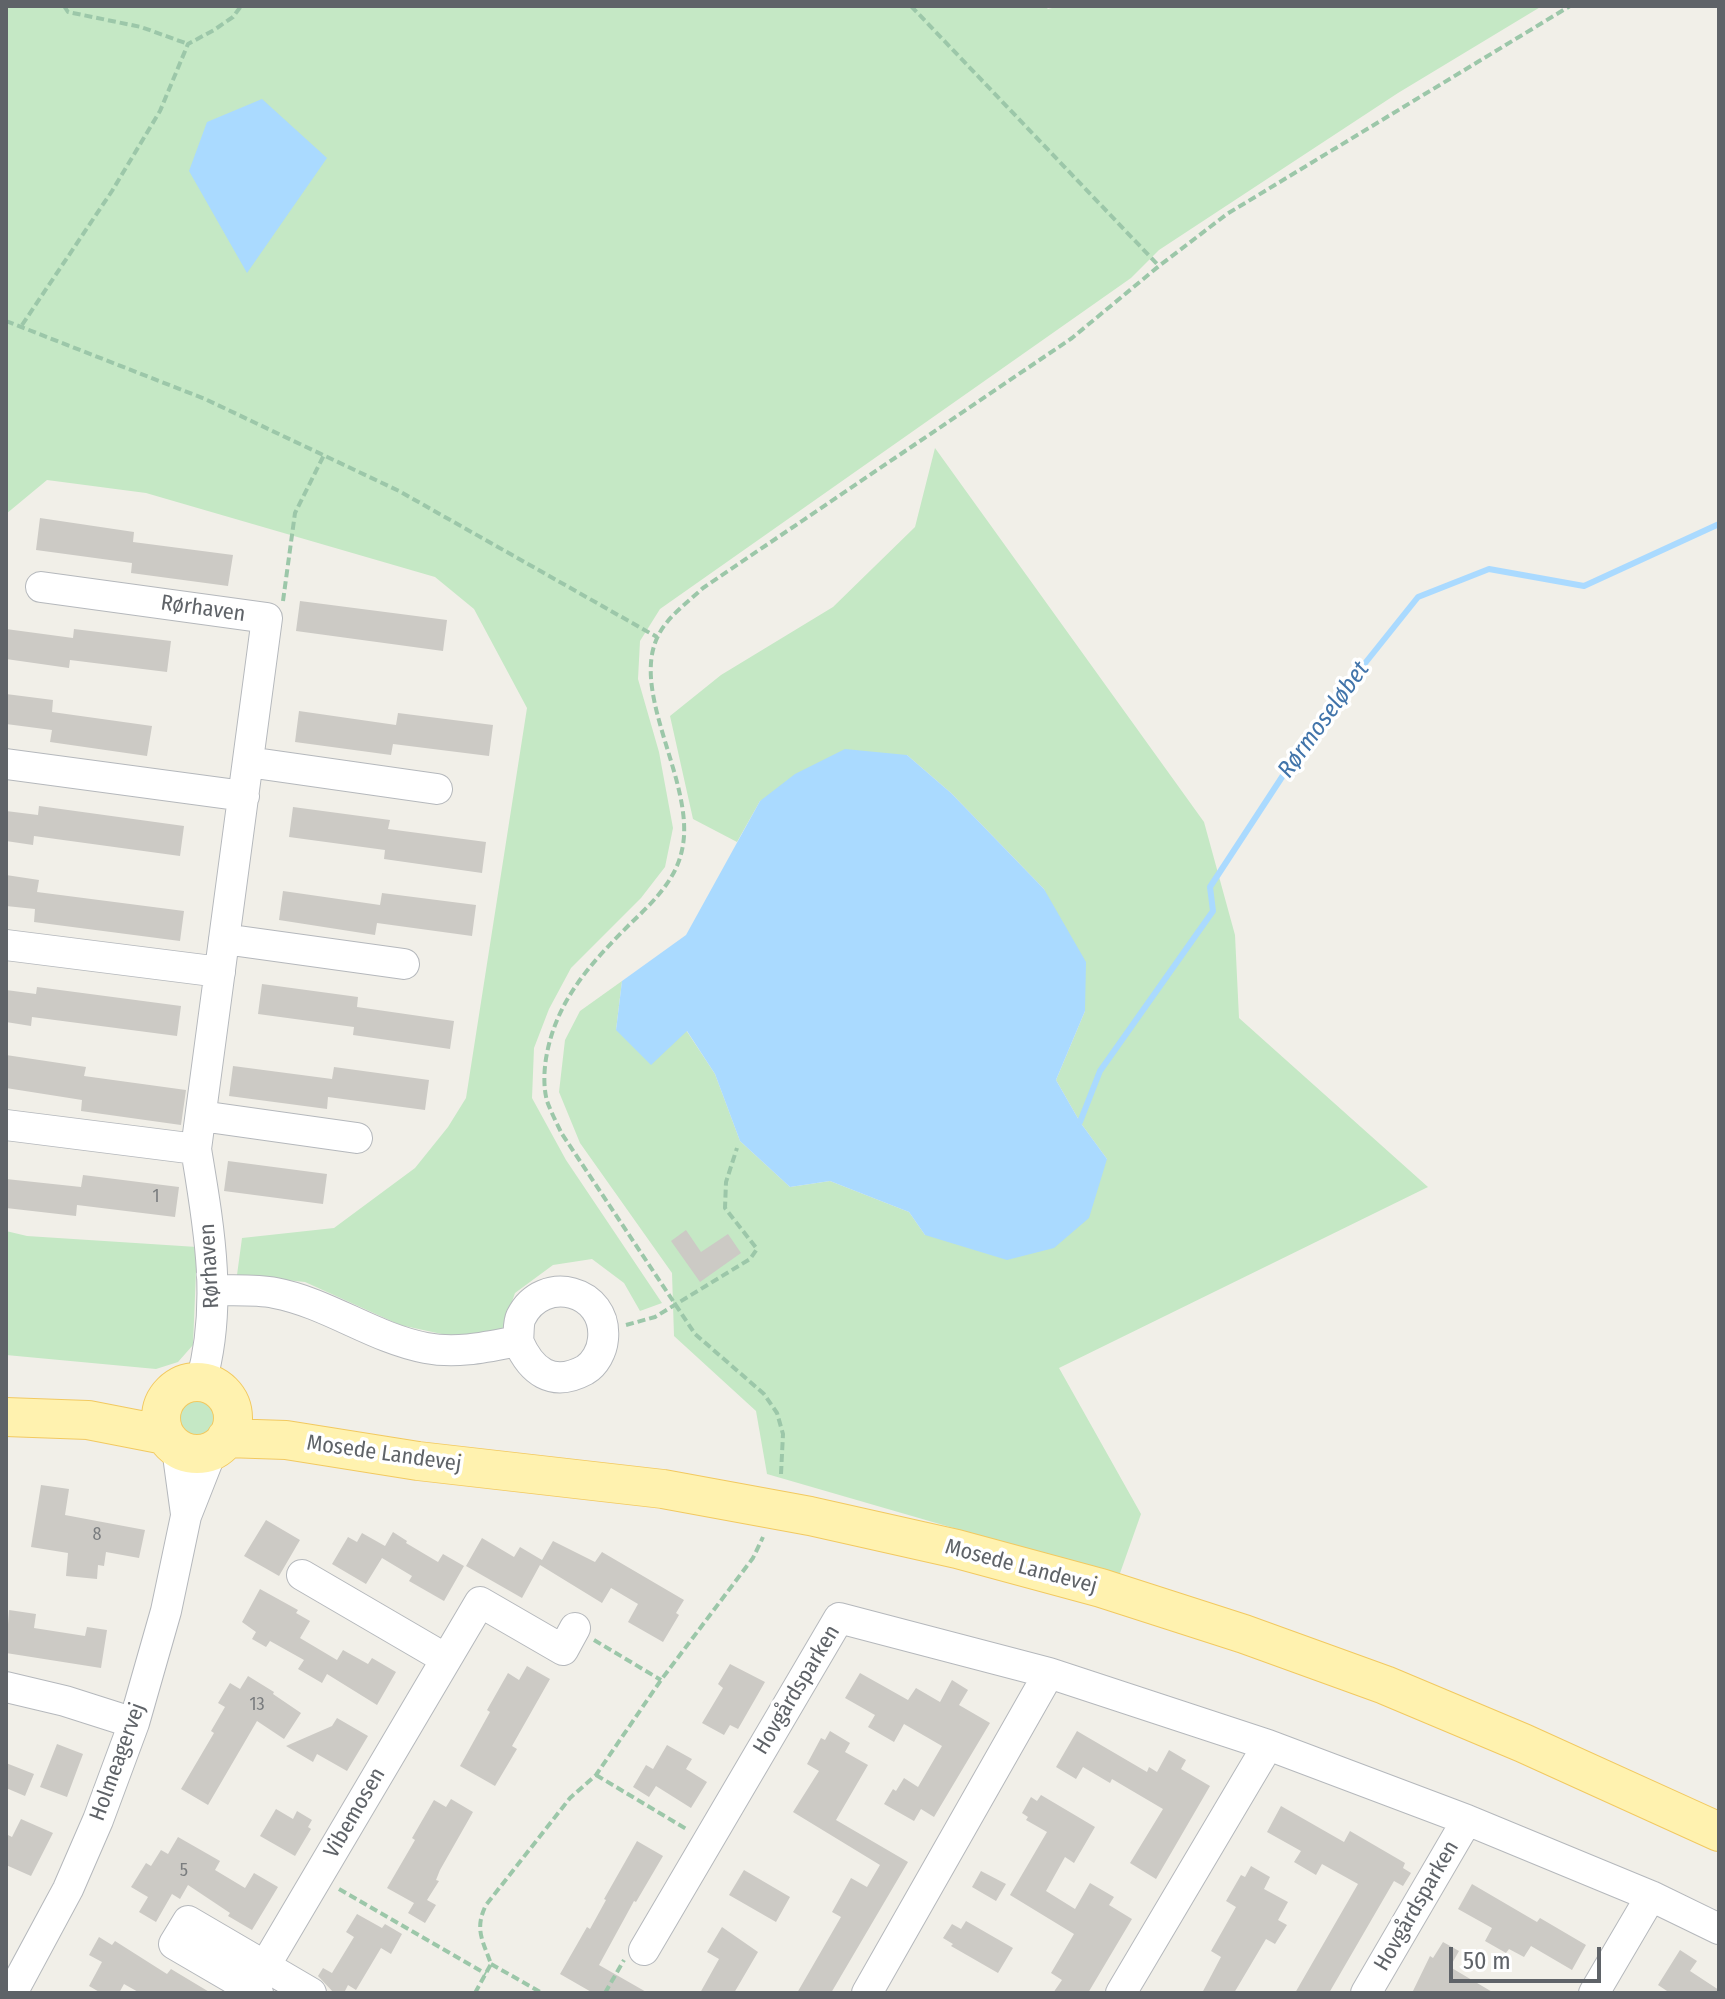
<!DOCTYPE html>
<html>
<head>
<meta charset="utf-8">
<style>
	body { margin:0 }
	#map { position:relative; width:1725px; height:1999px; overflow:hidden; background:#f1efe8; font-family:"Fira Sans Condensed",sans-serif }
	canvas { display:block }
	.frame { position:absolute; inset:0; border:8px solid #5f6368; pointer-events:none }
	.scale { position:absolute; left:1449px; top:1947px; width:152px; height:36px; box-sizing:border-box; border:4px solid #5f6368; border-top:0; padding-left:10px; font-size:24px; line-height:28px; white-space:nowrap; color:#5f6368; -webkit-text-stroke:6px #fff; paint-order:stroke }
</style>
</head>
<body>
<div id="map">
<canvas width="1725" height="1999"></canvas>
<div class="frame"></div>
<div class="scale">50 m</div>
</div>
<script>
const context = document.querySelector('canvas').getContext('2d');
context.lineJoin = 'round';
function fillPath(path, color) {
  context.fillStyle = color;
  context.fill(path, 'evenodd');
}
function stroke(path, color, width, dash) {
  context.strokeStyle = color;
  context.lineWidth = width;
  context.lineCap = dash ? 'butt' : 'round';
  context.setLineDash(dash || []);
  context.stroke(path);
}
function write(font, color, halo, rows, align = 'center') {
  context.font = font + ' "Fira Sans Condensed",sans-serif';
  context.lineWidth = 7;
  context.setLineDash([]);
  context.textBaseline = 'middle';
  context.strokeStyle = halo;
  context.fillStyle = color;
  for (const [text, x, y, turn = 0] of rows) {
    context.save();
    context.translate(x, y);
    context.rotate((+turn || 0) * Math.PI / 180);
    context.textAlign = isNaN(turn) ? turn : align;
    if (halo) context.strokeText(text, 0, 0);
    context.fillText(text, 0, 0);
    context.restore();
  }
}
fillPath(new Path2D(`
	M6,6H1045L1048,9L1060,6H1542L1398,93L1159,250L1131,278L660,609L640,641L638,679L659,752L673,828L665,867L641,898L571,968L549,1009L534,1048L532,1098L566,1160L662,1303L640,1311L624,1283L592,1259L553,1265L515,1293L500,1336L474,1341L400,1325L305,1282L237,1275L242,1238L334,1228L415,1168L448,1127L466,1098L527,708L474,609L435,577L146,493L47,480L6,514Z
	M935,448L1204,822L1235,935L1239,1018L1428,1187L1059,1368L1141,1514L1119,1576L767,1474L756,1411L674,1336L672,1273L580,1143L559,1092L565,1040L580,1011L622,981L616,1030H686L715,1074L740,1141L790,1187L830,1181L909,1212L925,1235L1107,1159L1080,1122L1056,1080L1085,1011L1044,889L951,793L907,755L760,801L737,842L693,819L670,716L721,675L833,607L915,527Z
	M6,1231L27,1236L197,1247L193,1345L178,1362L156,1369L6,1355Z
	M199,1396C215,1400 221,1409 221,1425L200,1445C187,1445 181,1434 173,1425C173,1407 182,1398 199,1396Z`), '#c5e8c5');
fillPath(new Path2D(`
	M262,99L327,158L247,273L189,171L207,122Z
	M845,749L907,755L951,793L1044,889L1086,962L1085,1011L1056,1080L1080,1122L1107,1159L1089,1218L1054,1248L1007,1260L925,1235L909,1212L830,1181L790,1187L740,1141L715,1074L687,1031L651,1065L616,1030L622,981L686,935L760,801L795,774Z`), '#aadaff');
stroke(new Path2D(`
	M1080,1122L1100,1071L1213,911L1210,887L1318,722L1418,597L1489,569L1584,586L1719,524`), '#aadaff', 6);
fillPath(new Path2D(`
	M40,518L134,532L133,542L233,555L228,586L131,573L132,563L36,550Z
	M300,601L447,620L443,651L296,631Z
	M6,629L73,638L74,629L171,641L167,672L70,660L69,668L6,659Z
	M6,694L53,700L52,712L152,726L147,756L50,742L52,730L6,724Z
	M299,711L396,725L398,713L493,725L489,756L393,744L391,755L295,742Z
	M39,806L184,826L180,856L34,836L33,845L6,841V811L38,815Z
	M293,807L390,820L388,829L486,842L482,873L384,859L385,850L289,837Z
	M6,875L39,880L37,892L184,911L180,941L34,922L35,909L6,906Z
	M283,891L380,905L382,893L476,905L472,936L377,923L375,935L279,920Z
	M262,984L358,997L357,1007L454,1021L450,1049L353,1035L354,1027L258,1014Z
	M37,987L181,1006L177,1036L32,1017L31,1026L6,1022V990L36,994Z
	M6,1055L86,1067L84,1076L186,1090L181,1125L81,1111L82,1100L6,1088Z
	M233,1066L332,1079L334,1067L429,1080L425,1110L328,1097L327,1109L229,1096Z
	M228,1161L327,1174L323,1204L224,1191Z
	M83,1175L179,1187L175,1217L77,1205L76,1216L6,1208V1179L81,1187Z
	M686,1230L701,1252L728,1234L741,1253L700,1282L671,1241Z
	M41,1485L69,1489L65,1515L145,1530L139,1558L106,1552L104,1566L98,1565L97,1579L66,1576L68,1553L31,1547Z
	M266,1520L300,1540L279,1576L244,1556Z
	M393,1532L407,1541L406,1543L438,1562L443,1554L464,1566L444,1601L409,1581L412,1576L382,1558L366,1584L332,1564L348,1537L357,1542L362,1533L385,1546Z
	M482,1538L514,1557L520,1547L542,1560L553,1541L595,1562L602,1552L684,1600L676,1613L679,1615L663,1642L628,1622L638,1604L611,1588L602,1603L540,1565L522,1598L466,1566Z
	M260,1589L298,1610L296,1613L310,1621L300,1638L337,1660L343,1650L368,1664L372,1658L396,1672L377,1705L327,1674L322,1683L298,1669L304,1660L270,1641L266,1647L252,1639L256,1632L242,1622Z
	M9,1610L36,1614L34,1628L85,1636L87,1627L107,1630L101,1668L6,1653Z
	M730,1664L765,1682L738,1729L730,1725L724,1735L702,1723L723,1688L718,1684Z
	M527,1666L550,1679L512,1746L517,1749L495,1786L460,1766L490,1712L487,1710L508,1673L519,1680Z
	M860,1673L908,1700L916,1688L940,1702L952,1680L968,1690L959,1705L990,1723L934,1817L921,1809L914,1821L884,1804L893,1789L896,1791L904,1778L918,1787L942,1746L904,1724L894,1742L868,1727L875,1715L845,1698Z
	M248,1676L274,1692L273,1694L301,1713L284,1739L257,1721L208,1805L181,1789L214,1733L211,1731L225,1707L218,1703L230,1683L240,1689Z
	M337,1718L368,1736L347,1771L317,1754L313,1762L286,1746L332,1726Z
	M830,1731L850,1743L845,1752L868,1765L836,1820L908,1862L831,1993H797L841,1917L832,1912L851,1878L867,1887L880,1865L793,1812L819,1771L807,1764L821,1738L825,1740Z
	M1077,1731L1147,1772L1149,1767L1157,1772L1169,1750L1186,1760L1181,1769L1210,1786L1156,1879L1130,1863L1163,1809L1112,1779L1110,1783L1083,1767L1076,1779L1056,1767Z
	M57,1744L83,1754L67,1797L40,1787Z
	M667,1745L692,1759L686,1769L707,1782L691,1808L656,1786L649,1797L633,1787L646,1765L653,1769Z
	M6,1763L34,1774L25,1796L6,1788Z
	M1041,1795L1095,1827L1074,1863L1065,1857L1046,1891L1075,1909L1090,1883L1114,1897L1109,1905L1132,1919L1088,1993H1053L1062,1980L1051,1973L1074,1934L1010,1895L1047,1832L1026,1820L1028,1817L1022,1813L1031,1797L1037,1801Z
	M451,1799L473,1812L440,1870L436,1880L439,1881L427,1900L436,1905L425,1923L408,1913L414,1903L387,1888L415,1840L412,1838L434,1800L446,1807Z
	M1281,1806L1344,1842L1350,1831L1405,1863L1403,1868L1411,1873L1403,1886L1394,1881L1329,1993H1295L1358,1884L1322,1864L1316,1875L1294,1862L1301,1851L1267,1832Z
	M276,1809L293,1819L297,1811L312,1820L308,1827L311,1829L295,1856L260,1836Z
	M21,1819L53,1833L31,1876L6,1865V1834L12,1837Z
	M178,1837L220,1861L215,1870L245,1888L254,1873L278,1887L252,1930L228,1916L230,1913L188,1885L180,1899L172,1894L156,1922L139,1912L148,1897L131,1887L146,1863L151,1866L161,1850L168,1854Z
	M637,1841L663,1856L636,1902L634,1901L599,1965L648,1993H593L560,1974L587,1927L590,1929L606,1900L604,1899Z
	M1251,1866L1270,1877L1264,1889L1288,1902L1278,1920L1287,1925L1275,1944L1266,1939L1234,1993H1202L1221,1957L1211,1951L1236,1907L1226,1901L1241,1875L1245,1877Z
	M744,1870L790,1897L776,1922L729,1895Z
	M981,1871L1006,1884L996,1901L972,1887Z
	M1472,1884L1537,1922L1540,1918L1586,1945L1572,1970L1531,1946L1524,1957L1509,1949L1506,1953L1485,1941L1492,1928L1458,1909Z
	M357,1914L382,1928L385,1924L402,1934L391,1954L381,1948L356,1990L348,1985L344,1993H334L318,1976L323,1968L332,1973L354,1937L346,1932Z
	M966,1921L1013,1948L998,1973L951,1946L953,1944L943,1938L952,1924L961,1929Z
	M722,1927L758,1952L734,1993H700L719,1959L707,1952Z
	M99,1937L112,1945L115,1941L167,1974L171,1969L211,1993H140L124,1984L119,1993H101L89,1986L102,1962L89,1955Z
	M1443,1942L1459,1951L1450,1967L1494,1993H1412L1430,1956L1433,1958Z
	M1680,1950L1697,1961L1690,1971L1719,1990V1993H1670L1658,1985Z`), '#cccac5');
const minor = new Path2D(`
	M41,587L267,618L196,1149C209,1227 223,1305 201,1382
	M248,762L437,789
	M6,764L244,796
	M224,939L404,964
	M6,945L220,972
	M201,1116L357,1138
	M6,1125L196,1149
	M213,1290C233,1291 255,1289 275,1293C328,1303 373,1338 426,1348C457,1354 487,1347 518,1341C519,1333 518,1323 521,1317C543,1273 608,1290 603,1339C602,1351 595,1364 585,1370C552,1388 531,1371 518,1341
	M177,1448L186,1514
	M302,1575L446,1659
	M6,1687L65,1701L134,1723
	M644,1950L839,1618L1049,1673L1268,1745L1467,1820L1651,1896L1719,1929
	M12,1993L68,1889L98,1820L134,1723L166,1611L186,1516L212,1450
	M249,1993L480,1602L563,1650L575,1628
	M258,1993L174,1944L188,1921L311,1993
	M867,1993L1049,1673
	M1121,1993L1268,1745
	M1366,1993L1467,1820
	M1594,1993L1651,1896`);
const major = new Path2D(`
	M161 1418a36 36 0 1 1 72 0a36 36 0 1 1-72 0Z
	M6,1417L88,1420L165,1435
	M226,1438L286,1440L418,1461L663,1489L810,1516L957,1549L1101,1588L1244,1634L1385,1685L1523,1743L1719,1832`);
stroke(minor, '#b5b8bc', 32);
stroke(major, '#f2c960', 40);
stroke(new Path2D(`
	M64,6L68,12L141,27L188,44
	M911,6L1159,266
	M6,321L205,399L399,491L657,637
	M22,325L112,191L160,111L188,44L214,30L233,17L241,6
	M283,601L295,513L324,455
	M626,1325L655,1317L750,1259L757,1249L725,1208L726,1182L737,1148
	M781,1474L783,1434L777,1413L764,1394L695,1334L562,1134C557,1124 551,1112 547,1101C543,1086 544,1068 547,1053C558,998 592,962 631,923C652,903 676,880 682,850C697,785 629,694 658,636C667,617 688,602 703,588L1072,338L1159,266L1227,214L1570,6
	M594,1640L661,1680
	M596,1775L688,1830
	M339,1889L486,1974
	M491,1964L542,1993
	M475,1993L491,1964C483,1941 474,1929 486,1905L570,1798L596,1775L661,1680L753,1558L763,1537
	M605,1993L624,1960`), '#9cc7a9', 4, [8, 4]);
stroke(minor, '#fff', 30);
stroke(major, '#fff2af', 38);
write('18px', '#7a7d7f', null, [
	["1",156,1197],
	["8",97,1535],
	["13",257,1705],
	["5",184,1871]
]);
write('22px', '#5f6368', '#fff', [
	["Rørhaven",203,609,8],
	["Rørhaven",210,1266,-93],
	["Mosede Landevej",384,1454,8],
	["Mosede Landevej",1021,1567,15],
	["Hovgårdsparken",797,1690,-59],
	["Holmeagervej",118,1762,-70],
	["Vibemosen",355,1813,-60],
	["Hovgårdsparken",1417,1906,-60]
]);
write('italic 24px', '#4174aa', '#fff', [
	["Rørmoseløbet",1324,720,-54]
]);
</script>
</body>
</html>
